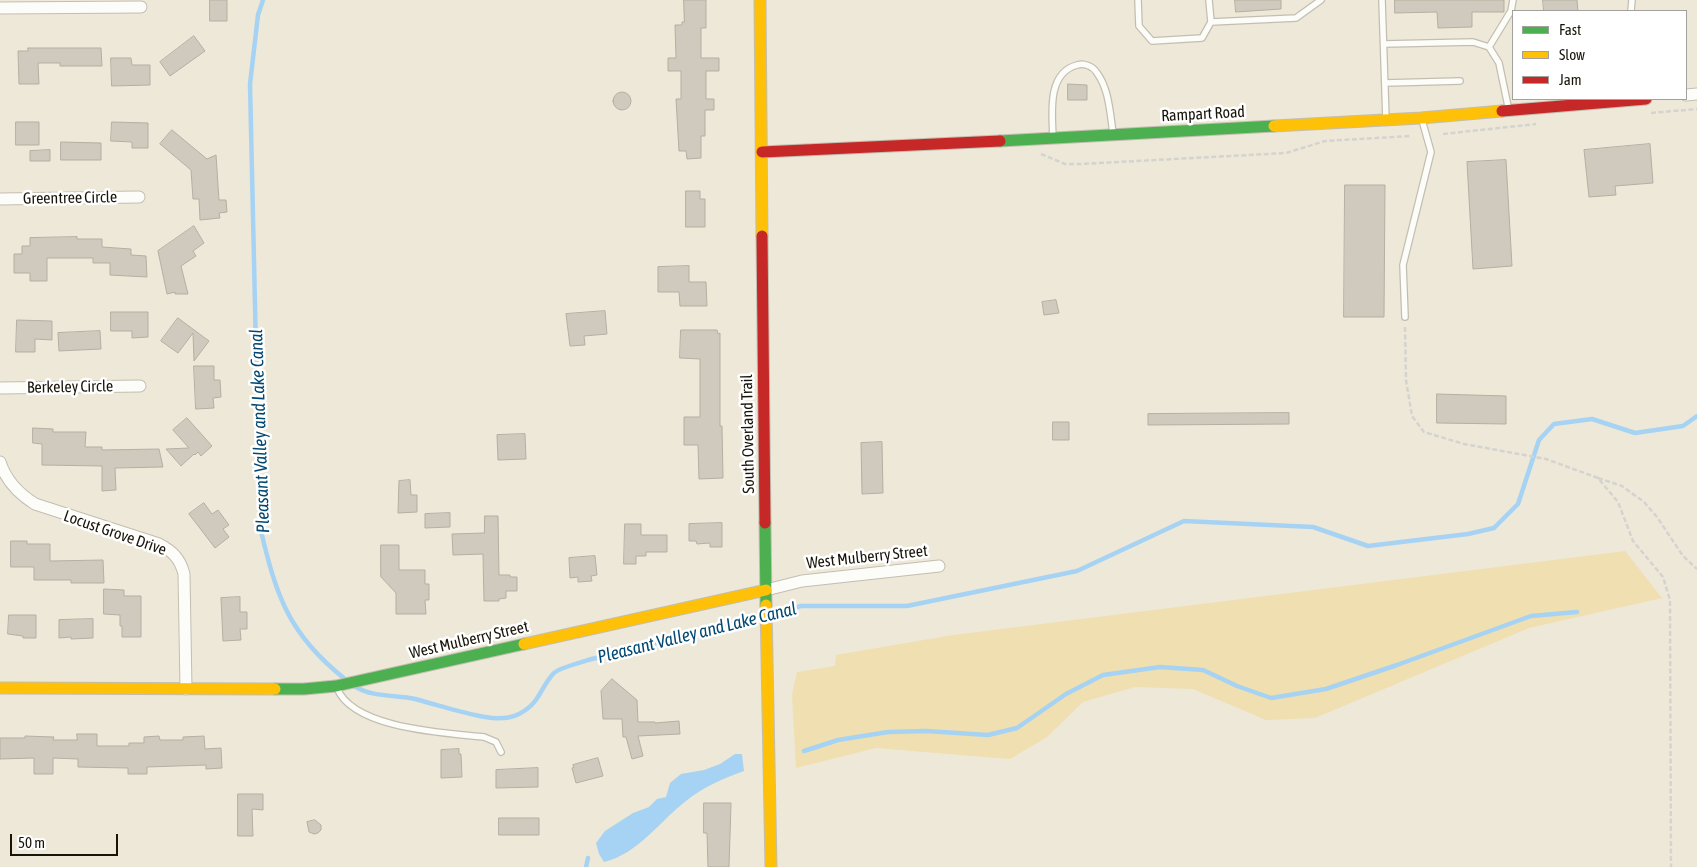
<!DOCTYPE html>
<html>
<head>
<meta charset="utf-8">
<style>
	body { margin:0 }
	#map { position:relative; width:1697px; height:867px; overflow:hidden; background:#eee8d8; font-family:"Asap Condensed",sans-serif }
	canvas { display:block }
	.legend { position:absolute; left:1512px; top:10px; width:175px; height:90px; box-sizing:border-box; background:#fff; border:1px solid #a2a19d; margin:0; padding:6px 9px; list-style:none; font-size:15px; color:#171409 }
	.legend li { display:flex; align-items:center; gap:10px; height:25px }
	.legend b { width:25px; border:1px solid #a2a19d }
	.scale { position:absolute; left:10px; top:834px; width:108px; height:22px; box-sizing:border-box; border:2px solid #171409; border-top:0; padding-left:6px; font-size:15px; line-height:18px; white-space:nowrap; color:#171409; -webkit-text-stroke:4px #fff; paint-order:stroke }
</style>
</head>
<body>
<div id="map">
<canvas width="1697" height="867"></canvas>
<ul class="legend">
<li><b style="height:6px;background:#4caf50"></b>Fast</li>
<li><b style="height:6px;background:#ffc107"></b>Slow</li>
<li><b style="height:6px;background:#c62828"></b>Jam</li>
</ul>
<div class="scale">50 m</div>
</div>
<script>
const context = document.querySelector('canvas').getContext('2d');
context.lineJoin = 'round';
function fillPath(path, color) {
  context.fillStyle = color;
  context.fill(path, 'evenodd');
}
function stroke(path, color, width, dash) {
  context.strokeStyle = color;
  context.lineWidth = width;
  context.lineCap = dash ? 'butt' : 'round';
  context.setLineDash(dash || []);
  context.stroke(path);
}
function write(font, color, halo, rows, align = 'center') {
  context.font = font + ' "Asap Condensed",sans-serif';
  context.lineWidth = 5;
  context.setLineDash([]);
  context.textBaseline = 'middle';
  context.strokeStyle = halo;
  context.fillStyle = color;
  for (const [text, x, y, turn = 0] of rows) {
    context.save();
    context.translate(x, y);
    context.rotate((+turn || 0) * Math.PI / 180);
    context.textAlign = isNaN(turn) ? turn : align;
    if (halo) context.strokeText(text, 0, 0);
    context.fillText(text, 0, 0);
    context.restore();
  }
}
fillPath(new Path2D(`
	M1625,551L1662,598L1529,628L1315,718L1266,720L1193,689L1135,687L1083,702L1047,737L1010,759L876,748L796,768L792,695L797,672L835,666L836,655L953,635Z`), '#efdfb1');
fillPath(new Path2D(`
	M735,754H742L744,771C724,778 703,787 686,801C660,821 638,854 604,862L599,854L596,843L605,831L633,813L649,807L657,799L666,797L670,783L681,774L704,770L720,764Z`), '#a6d3f3');
stroke(new Path2D(`
	M263,0L258,15L250,84L260,527C276,595 288,634 345,679
	M356,687C372,697 396,695 415,699C438,705 462,713 485,717C496,719 509,719 519,714C540,703 539,690 553,674C557,668 580,663 588,660L801,606H907L1077,571L1184,521L1313,527L1368,546L1468,534L1494,528L1518,504L1539,440L1554,424L1592,419L1635,433L1683,426L1697,416
	M804,751L838,740L888,732L926,731L988,735L1017,728L1066,694L1103,675L1160,667L1203,670L1237,686L1271,698L1326,689L1397,665L1531,616L1577,612
	M586,867L588,858`), '#a6d3f3', 4.5);
const building = new Path2D(`
	M210,0H227V21H210Z
	M684,0H706V28H701V58H719V71H706V99H714V110H705V136H701V158L687,159L686,151H679L676,99H681V71H668V58H676L675,25H682V22H684Z
	M1235,0H1281V9L1236,12Z
	M1395,0H1504V12H1472V27L1438,28L1437,12L1395,13Z
	M1543,0H1577L1578,11H1544Z
	M194,36L205,51L170,76L160,62Z
	M28,48H101L102,66H60V63H38L39,84H19L18,51H28Z
	M111,58H131L132,65H150V85L112,86Z
	M1068,84L1087,85V100H1068Z
	M613 101a9 9 0 1 1 18 0a9 9 0 1 1-18 0Z
	M16,122H39V145H16Z
	M112,122L148,123V148H132V142L111,141Z
	M172,130L207,159L216,155L219,200H226L227,212L219,213L220,218L200,220L199,199H193L191,170L160,144Z
	M61,142L101,143V160H61Z
	M1650,144L1653,183L1615,186L1616,195L1589,197L1584,150Z
	M50,150V161H30V151Z
	M1506,160L1512,266L1473,269L1467,162Z
	M1345,185H1385L1384,317H1344Z
	M686,191H700V199H705V227H686Z
	M194,226L204,243L193,251L196,256L181,266L188,294H175V292L167,294L158,251Z
	M77,237V239H102V247L131,249V255L146,256L147,277L110,275V263H93V258H47V281H30V273H14V254H22V246H30V238Z
	M689,266V282H706L707,306H680L679,292H658V267Z
	M1056,300L1059,313L1044,315L1042,302Z
	M605,311L607,334L584,336L585,345L570,346L566,314Z
	M111,312H148V337L132,338V331H111Z
	M178,318L209,341L194,361L193,333L178,353L161,341Z
	M17,320L52,321V340L35,339V352H16Z
	M681,330H717L718,334L720,333V426H722L723,478L699,479L698,445H684V417H700V359L680,358Z
	M100,331L101,349L59,351L58,333Z
	M194,366H214V380H220L221,397L213,398L214,408L196,409Z
	M1437,394L1506,396V424L1437,423Z
	M1289,413V424L1148,425V414Z
	M187,418L212,446L201,456L198,452L195,455L194,454L181,466L166,449L189,448L173,430Z
	M1053,422H1069V440H1053Z
	M33,428L53,429V432H86L85,447H102V450L159,449L163,467L115,468L116,490L102,491V466L42,465V444L33,443Z
	M525,434L526,459L498,460L497,435Z
	M882,442L883,493L862,494L861,443Z
	M410,480L411,495H417V512L398,513L399,481Z
	M204,503L212,514L218,510L229,525L223,529L229,537L215,548L189,514Z
	M450,513V527L425,528V514Z
	M485,516H498L499,575H510V577H517V591H506V598L499,599V601H484L483,554L453,555L452,534L484,533Z
	M722,523V547H710V543L697,544L696,541H689V524Z
	M625,524H641V535H667V552H646V556H636V564H624Z
	M11,541H27V544H50V561L103,560L104,583H71V580H34V567H11Z
	M381,545H399V570H425V584H429V600H425L426,614H396V593L381,577Z
	M595,556L597,575L591,576L592,581L578,582V577L570,578L569,558Z
	M104,589L124,590V596H141V637H122V626H120V615L104,614Z
	M240,597V612H247V629H240L241,640L223,641L221,598Z
	M9,615H36V638H23V636L8,634Z
	M93,619V638L71,639V637L59,638V620Z
	M612,679L637,700L638,722H655V723L679,721L680,734L638,736L643,756L632,759L626,737H623L622,719H603L601,691Z
	M77,734H97V746H129V743H144V737L159,736L160,740H183V737L204,736L205,749L221,748L222,768L206,769V765L147,767V774H128V768L78,767V759L53,758V774H34V758L0,759V738H25V736L54,737L53,740H77Z
	M459,749V754H461L462,777L441,778V750Z
	M598,758L603,776L576,783L572,768L574,767L573,765Z
	M538,768V787L496,788V770Z
	M238,794H263V810L252,809L253,836H238Z
	M704,803H731L729,867H708L707,833H704Z
	M499,818H539V835H499Z
	M315,820L321,825V830L318,833L314,834L309,832L307,822Z`);
fillPath(building, '#cfcabd');
stroke(building, '#b3afa2', 1);
const lane = new Path2D(`
	M1138,0L1139,26L1152,41L1202,38L1211,22
	M1209,0L1211,22L1296,18L1321,0
	M1382,0L1386,120
	M1631,11L1632,0
	M1384,44L1473,42L1489,47L1499,63L1509,111
	M1489,47L1511,11L1513,0
	M1385,83L1460,81
	M1053,137C1052,113 1047,73 1077,65C1084,63 1093,66 1097,73C1109,89 1110,113 1113,133
	M1405,317L1403,265L1431,152L1422,120
	M337,688C353,729 446,733 484,737L496,742L501,752`);
const street = new Path2D(`
	M0,8L141,7
	M1686,95L1697,94
	M0,199L139,197
	M0,388L140,386
	M0,462C6,481 19,494 35,504L159,544C172,551 180,558 184,574L186,689
	M766,590L802,581L939,566`);
const fast = new Path2D(`
	M1000,141L1274,126
	M765,523L766,605
	M275,689H304L336,686L524,644`);
const slow = new Path2D(`
	M760,0L762,236
	M1274,126L1421,118L1502,111
	M766,605L771,867
	M524,644L766,590
	M0,688L275,689`);
const jam = new Path2D(`
	M1502,111L1646,99
	M762,152L1000,141
	M762,236L765,523`);
stroke(lane, '#c3beb1', 8);
stroke(street, '#c3beb1', 13);
stroke(fast, '#c3beb1', 13);
stroke(slow, '#c3beb1', 13);
stroke(jam, '#c3beb1', 13);
stroke(new Path2D(`
	M1651,113L1697,109
	M1443,134L1536,124
	M1041,154L1065,164H1081L1286,153L1325,141L1411,136
	M1405,327L1406,380L1412,416L1424,432L1464,444L1546,459L1598,478L1618,502L1633,541L1663,577L1670,600L1671,867
	M1598,478L1622,486L1644,502L1657,517L1683,556L1697,569`), '#d4d3cf', 2.5, [5, 2.5]);
stroke(lane, '#fcfcf9', 5.5);
stroke(street, '#fcfcf9', 11);
stroke(fast, '#4caf50', 11);
stroke(slow, '#ffc107', 11);
stroke(jam, '#c62828', 11);
write('16px', '#171409', '#fff', [
	["Rampart Road",1203,114,-3],
	["Greentree Circle",70,198,-1],
	["Berkeley Circle",70,387,-1],
	["South Overland Trail",748,434,-91],
	["Locust Grove Drive",115,533,19],
	["West Mulberry Street",867,557,-6],
	["West Mulberry Street",469,640,-13]
]);
write('italic 18px', '#024872', '#fff', [
	["Pleasant Valley and Lake Canal",260,431,-92],
	["Pleasant Valley and Lake Canal",697,633,-14]
]);
</script>
</body>
</html>
